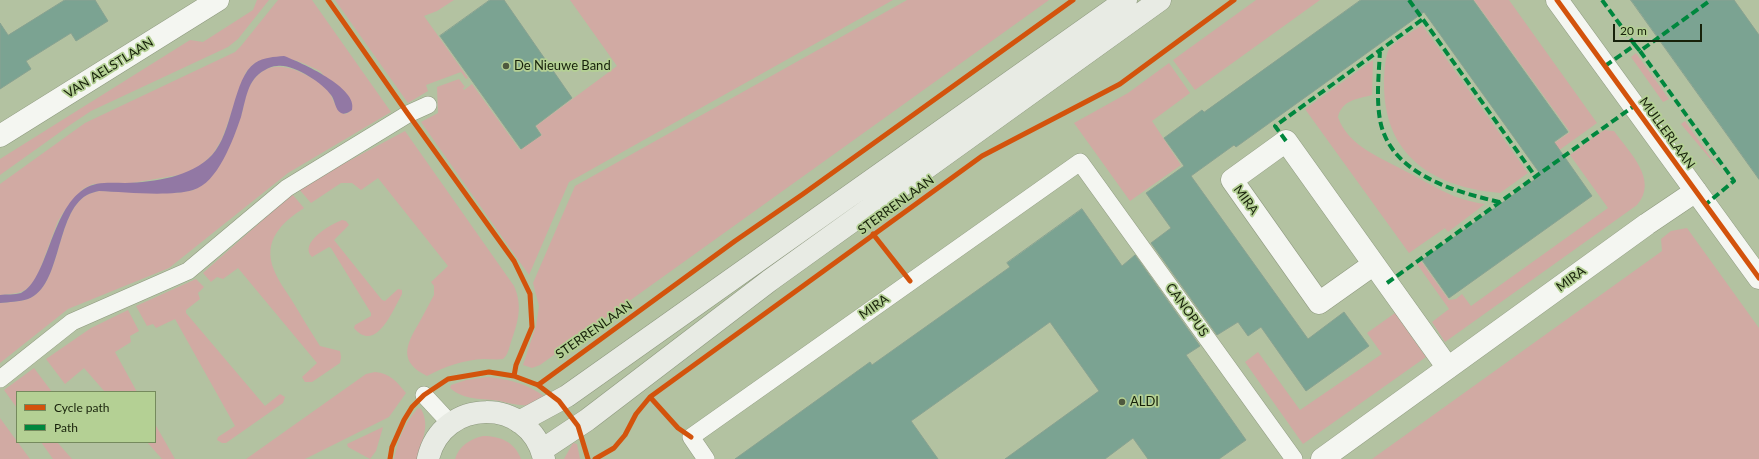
<!DOCTYPE html>
<html>
<head>
<meta charset="utf-8">
<style>
	body { margin:0 }
	#map { position:relative; width:1759px; height:459px; overflow:hidden; background:#b3c2a1; font-family:Lato,sans-serif }
	canvas { display:block }
	.legend { position:absolute; left:16px; top:391px; width:140px; height:52px; box-sizing:border-box; background:#b4d094; border:1px solid #758a5d; margin:0; padding:5px 7px; list-style:none; font-size:12px; color:#17210a }
	.legend li { display:flex; align-items:center; gap:8px; height:20px }
	.legend b { width:20px; border:1px solid #758a5d }
	.scale { position:absolute; left:1613px; top:24px; width:89px; height:18px; box-sizing:border-box; border:2px solid #17210a; border-top:0; padding-left:5px; font-size:12px; line-height:14px; white-space:nowrap; color:#17210a; -webkit-text-stroke:3px #b4d094; paint-order:stroke }
</style>
</head>
<body>
<div id="map">
<canvas width="1759" height="459"></canvas>
<ul class="legend">
<li><b style="height:5px;background:#d3530c"></b>Cycle path</li>
<li><b style="height:5px;background:#00873e"></b>Path</li>
</ul>
<div class="scale">20 m</div>
</div>
<script>
const context = document.querySelector('canvas').getContext('2d');
context.lineJoin = 'round';
function fillPath(path, color) {
  context.fillStyle = color;
  context.fill(path, 'evenodd');
}
function stroke(path, color, width, dash) {
  context.strokeStyle = color;
  context.lineWidth = width;
  context.lineCap = dash ? 'butt' : 'round';
  context.setLineDash(dash || []);
  context.stroke(path);
}
function write(font, color, halo, rows, align = 'center') {
  context.font = font + ' Lato,sans-serif';
  context.lineWidth = 3.5;
  context.setLineDash([]);
  context.textBaseline = 'middle';
  context.strokeStyle = halo;
  context.fillStyle = color;
  for (const [text, x, y, turn = 0] of rows) {
    context.save();
    context.translate(x, y);
    context.rotate((+turn || 0) * Math.PI / 180);
    context.textAlign = isNaN(turn) ? turn : align;
    if (halo) context.strokeText(text, 0, 0);
    context.fillText(text, 0, 0);
    context.restore();
  }
}
fillPath(new Path2D(`
	M257,0H269L238,39L228,47L91,111L70,125L0,175V159L190,40L203,42L253,10Z
	M278,0H312L391,112L288,173L169,268L68,309L0,363V303C9,302 19,302 28,299C62,287 55,213 87,195C90,193 95,192 99,191L176,193L194,190C209,166 225,142 240,118C244,111 243,101 246,94C258,62 282,61 308,76C313,79 319,82 324,85C333,94 333,106 342,113L346,114L352,110L320,71L305,64L295,60L255,63L246,72L222,139L213,154L200,166L184,174L132,183L93,184L83,189L65,210L58,221L37,277C25,294 20,293 0,295V184L85,123L235,52L241,46Z
	M335,0H454L437,11L424,16L468,78L466,79L461,72L426,85L428,91L408,103Z
	M570,0H893L569,182L529,275L421,122L438,113L437,87L459,79L465,87L463,88L464,90L472,84L520,150L542,135L536,126L617,66Z
	M907,0H1049L540,365L532,368L523,365L536,326L539,306L533,283L575,186Z
	M1256,0H1320L1195,90L1173,60Z
	M1474,0H1509L1597,123L1540,164L1530,160L1570,132Z
	M1422,25L1528,173L1500,193C1433,187 1384,156 1384,84C1384,76 1385,53 1390,48C1398,39 1412,32 1422,25Z
	M1636,53L1669,99L1663,102L1631,57Z
	M1373,60L1372,95C1357,99 1342,100 1338,117C1348,147 1384,159 1409,173C1436,187 1454,200 1485,204L1448,232L1445,228L1409,253L1305,109Z
	M1169,63L1190,93L1152,121L1181,165L1130,201L1074,123L1128,93Z
	M1685,121L1722,173L1681,124Z
	M1604,130L1614,131C1629,152 1659,180 1637,205L1445,342L1432,322L1449,309L1417,264L1421,261L1449,300L1456,299L1462,294L1471,306L1608,208L1570,155Z
	M405,131L514,286C523,306 518,322 511,342C509,348 508,355 503,359C497,360 490,359 484,359C463,360 446,366 427,376C399,362 405,346 419,323C424,314 429,304 434,295V286L431,282L448,266L378,178L361,190L352,183H341L311,203L298,188Z
	M292,194L304,208C282,222 262,241 274,270C278,280 285,290 291,299C301,315 310,331 320,346L340,351L341,357L340,363L312,382H305L302,377L317,363L238,268L223,279L217,277L211,282L203,273Z
	M342,220L346,221L349,225L334,240L382,300L385,301L398,289L402,290V294C393,310 376,354 354,328L355,325L371,316V313L331,248L329,247L312,257C298,243 331,224 342,220Z
	M1687,228L1759,328V459H1372L1662,251L1661,239L1671,231Z
	M196,279L204,287L198,293L200,299L186,310V313L265,406L280,394L285,397L283,403L226,443H222L217,440L218,437L235,426L175,319L156,328L153,324L147,326L136,306Z
	M128,310L139,331L130,336L131,342L115,352L137,392H105L84,368L65,384L46,359L91,328Z
	M1395,313L1426,357L1303,444L1245,362L1258,352L1300,410L1382,354L1367,333Z
	M34,368L52,392H17V408L4,390Z
	M375,372C390,373 397,382 406,393L389,417L305,459H246L366,374Z
	M488,377C509,379 528,384 545,397C539,400 533,404 528,405C518,406 509,403 500,401C482,398 465,401 450,388L451,385L466,380Z
	M418,408L421,409C431,427 421,441 417,459H394C398,439 405,423 418,408Z
	M0,418L30,459H0Z
	M155,424L175,459H162L147,442H155Z
	M383,427L376,451L370,459L348,447L347,444Z
	M483,436C500,436 515,442 521,459H455C459,446 470,439 483,436Z
	M41,442H57L72,459H53Z
	M573,443L577,444L580,459H564Z`), '#d1aaa3');
fillPath(new Path2D(`
	M284,56C300,62 359,88 352,110C349,112 345,115 341,113C335,110 335,100 331,95C323,83 292,63 277,66C273,66 268,68 265,70C247,79 246,100 241,117C233,140 218,183 193,190C169,197 124,192 99,191C95,192 90,193 87,195C55,213 62,287 28,299C19,302 9,302 0,303V295C6,294 15,295 21,293C48,280 50,211 84,189C96,181 112,183 125,183C155,182 191,177 212,155C233,133 233,78 255,63C264,57 274,57 284,56Z`), '#9278a4');
const building = new Path2D(`
	M65,0H95L108,21L76,41L71,33L26,61L31,69L0,89V23L8,35Z
	M490,0H504L572,98L535,126L541,135L521,149L440,36Z
	M1361,0H1473L1568,132L1554,142L1592,196L1449,298L1422,260L1541,175L1424,12L1236,147L1234,145L1191,176L1308,339L1344,312L1369,346L1306,391L1261,327L1248,336L1238,322L1217,335L1151,243L1171,228L1146,193L1184,166L1164,138L1202,110L1204,112Z
	M1631,0H1734L1759,35V179Z
	M1082,209L1122,266L1135,255L1200,346L1186,355L1246,440L1219,459H1148L1133,438L1105,459H1005L1099,391L1050,322L911,421L938,459H735L870,362L872,365L1010,267L1007,263Z`);
fillPath(building, '#7ba392');
stroke(building, '#89a291', 1);
const lane = new Path2D(`
	M0,379L72,322L188,271L287,188L408,114L428,105
	M424,395L450,423
	M706,459L691,437L1080,162L1294,459`);
const street = new Path2D(`
	M1557,0L1759,278
	M0,136L218,0
	M1374,264L1319,303L1232,180L1286,141L1448,368
	M1322,459L1647,224L1696,191`);
const secondary = new Path2D(`
	M519,422L567,396L1126,0
	M542,450L587,420L769,281L1160,0
	M428,459C442,397 530,396 544,459`);
stroke(lane, '#8e997f', 18);
stroke(street, '#8e997f', 23);
stroke(secondary, '#8e997f', 23);
stroke(lane, '#f4f6f1', 17);
stroke(street, '#f4f6f1', 22);
stroke(secondary, '#e8ebe4', 22);
stroke(new Path2D(`
	M1409,0L1535,176
	M1602,0L1635,45
	M1380,50C1379,73 1376,97 1380,120C1390,174 1453,191 1499,202
	M1640,51L1734,181L1705,205
	M1605,66L1635,45L1640,51L1711,0
	M1286,141L1275,126L1423,19
	M1387,283L1634,106`), '#00873e', 4, [8, 4]);
stroke(new Path2D(`
	M328,0L408,114L514,261L530,294L532,327L516,365L514,376
	M1557,0L1759,278
	M873,234L910,281
	M538,385L735,241L803,194L1073,0
	M650,397L678,428L691,437
	M390,459L392,447L404,420L412,407L424,395L448,379L489,372L514,376L538,385L559,401L578,426L588,459
	M595,459L614,448L625,435L636,414L650,397L982,156L1120,84L1234,0`), '#d3530c', 5);
for (const [x, y, r, color] of [
	[506,66,4,"#4e593f"],
	[1122,402,4,"#4e593f"]
]) {
  const dot = new Path2D();
  dot.arc(x, y, r, 0, 2 * Math.PI);
  context.fillStyle = color;
  context.fill(dot);
  stroke(dot, '#b4d094', 1.5);
}
write('13px', '#17210a', '#b4d094', [
	["De Nieuwe Band",514,66],
	["ALDI",1130,402]
], 'left');
write('13px', '#17210a', '#b4d094', [
	["VAN AELSTLAAN",109,68,-32],
	["MULLERLAAN",1667,133,54],
	["MIRA",1246,200,54],
	["STERRENLAAN",896,205,-36],
	["MIRA",1571,279,-36],
	["MIRA",874,307,-35],
	["CANOPUS",1187,310,54],
	["STERRENLAAN",594,330,-35]
]);
</script>
</body>
</html>
